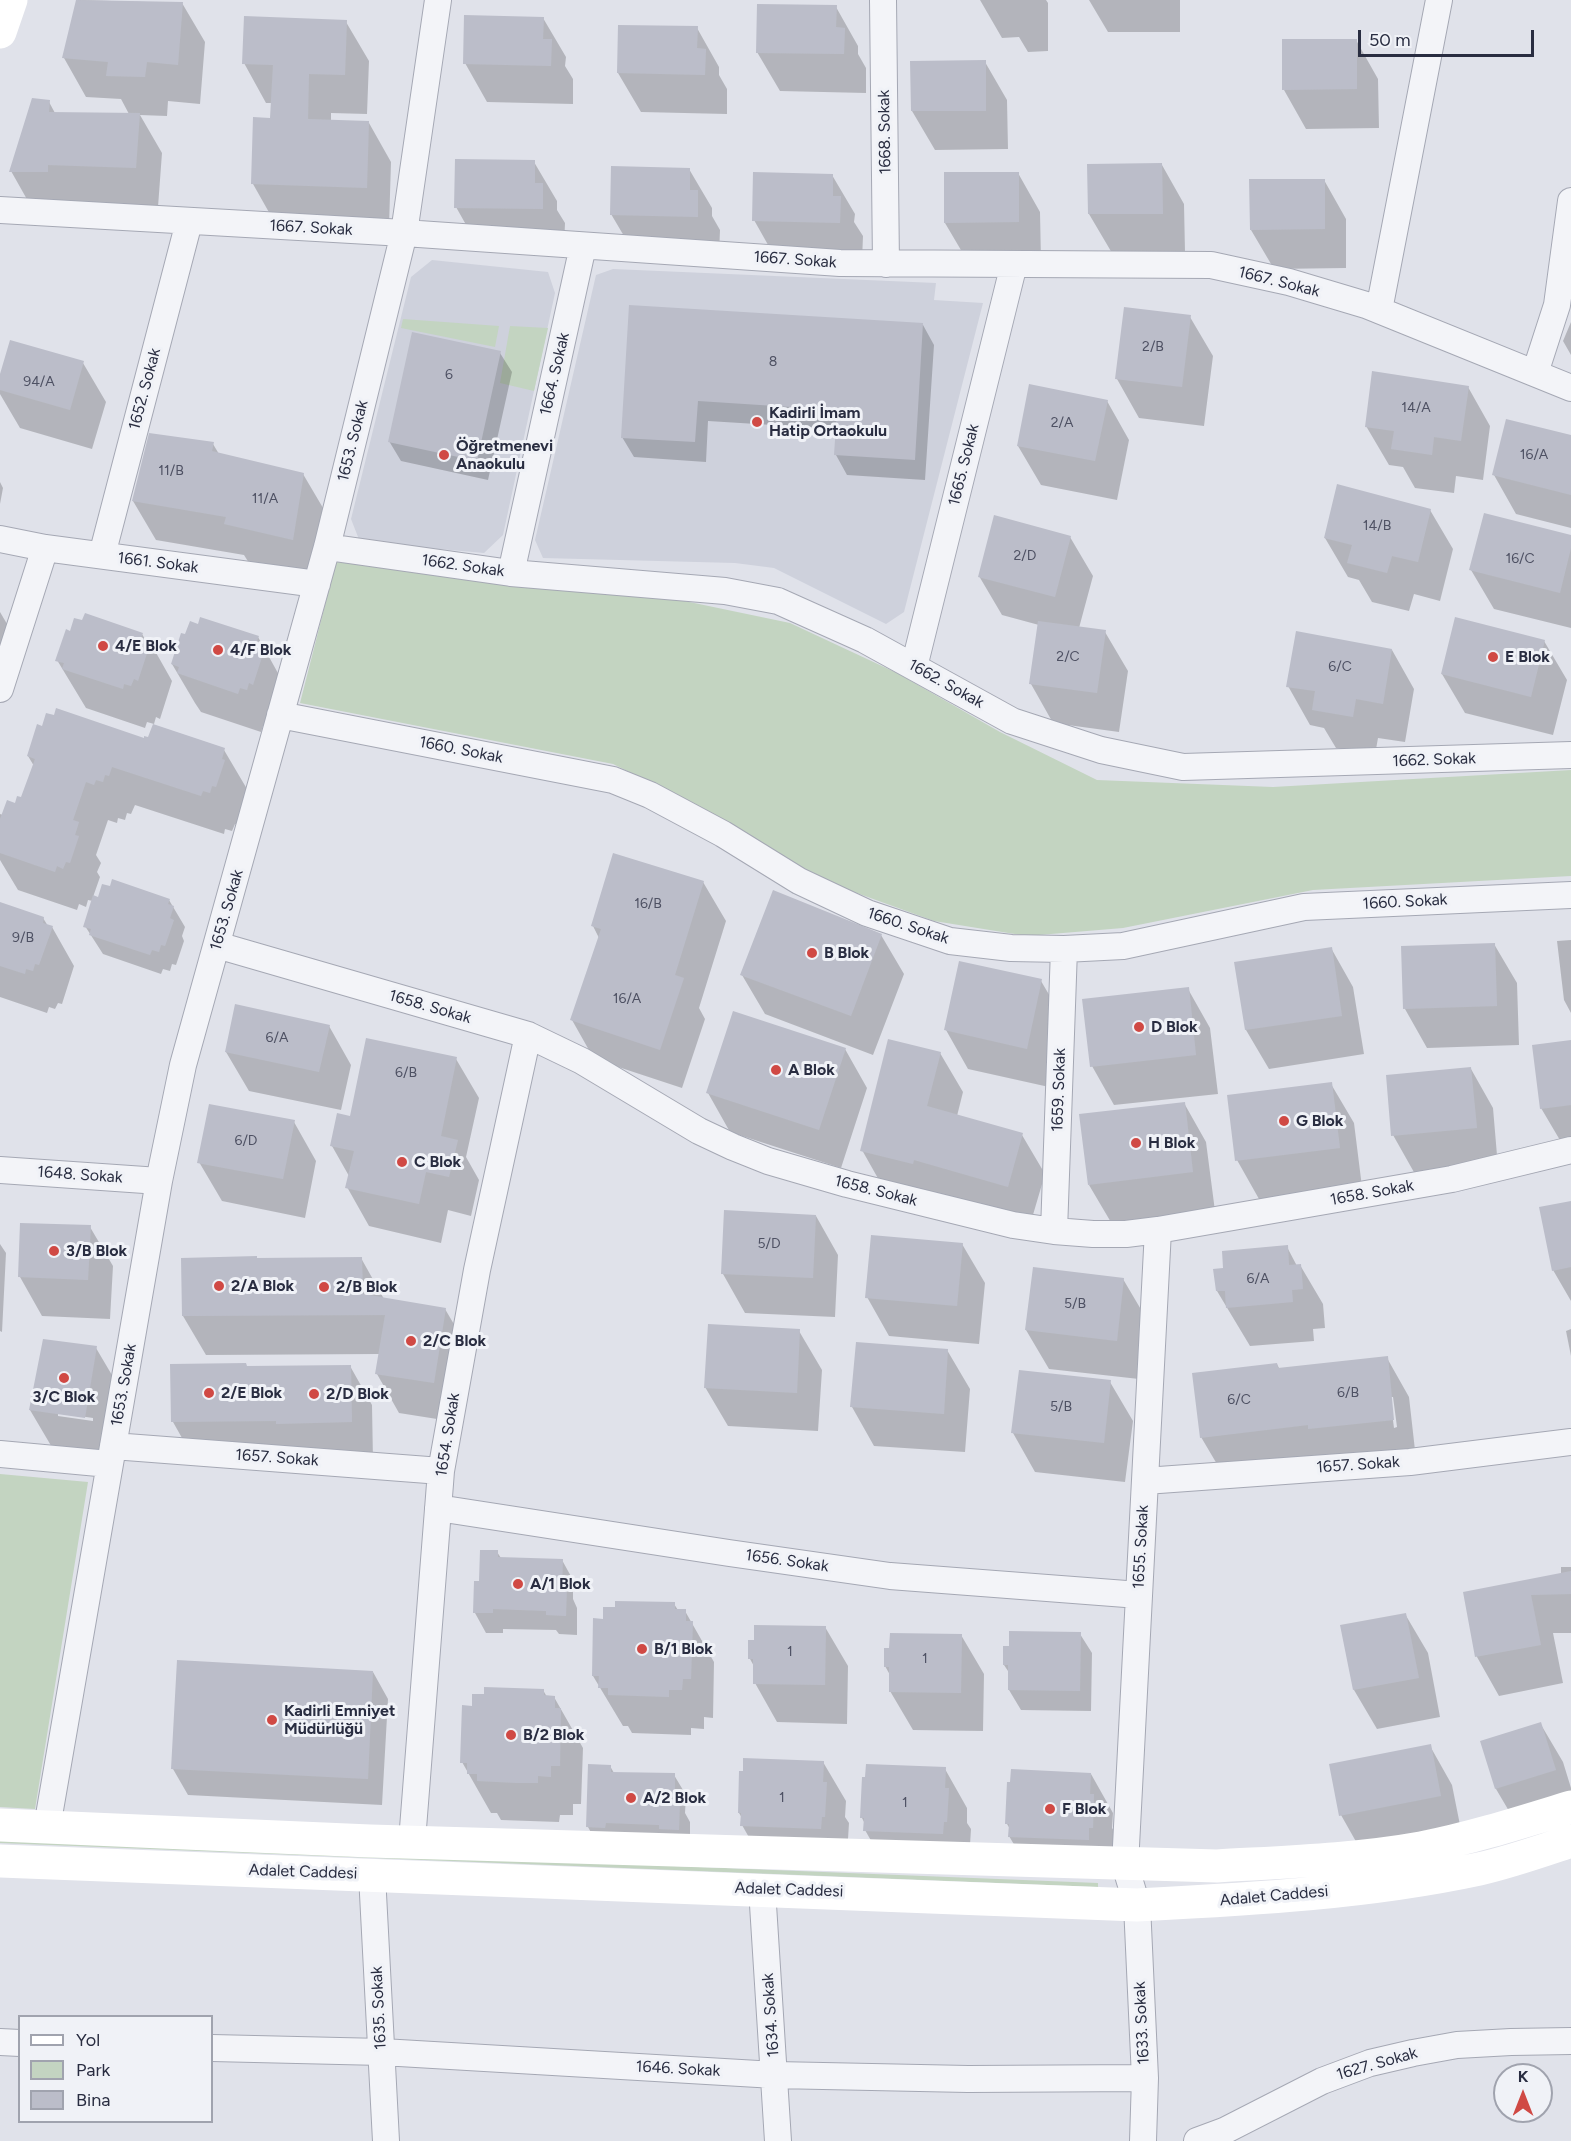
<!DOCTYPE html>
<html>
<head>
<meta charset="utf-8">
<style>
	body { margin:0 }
	#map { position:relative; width:1571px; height:2141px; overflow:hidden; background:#e0e2ea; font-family:Figtree,sans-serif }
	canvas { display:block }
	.legend { position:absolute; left:18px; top:2015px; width:195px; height:108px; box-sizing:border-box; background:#f0f2f7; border:2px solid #a0a3ae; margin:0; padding:8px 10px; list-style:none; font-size:18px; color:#292d41 }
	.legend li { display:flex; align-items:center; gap:12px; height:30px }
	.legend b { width:30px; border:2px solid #a0a3ae }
	.north { position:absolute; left:1493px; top:2063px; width:60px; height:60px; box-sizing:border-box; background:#f0f2f7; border:2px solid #a0a3ae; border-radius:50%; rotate:0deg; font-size:16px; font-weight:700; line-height:24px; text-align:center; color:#292d41 }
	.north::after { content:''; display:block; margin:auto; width:21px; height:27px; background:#d04944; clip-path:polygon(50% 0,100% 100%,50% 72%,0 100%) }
	.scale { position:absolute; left:1358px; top:30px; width:176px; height:27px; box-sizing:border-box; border:3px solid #292d41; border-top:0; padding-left:8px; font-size:18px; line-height:21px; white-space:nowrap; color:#292d41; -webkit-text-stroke:4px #f0f2f7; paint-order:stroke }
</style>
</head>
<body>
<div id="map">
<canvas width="1571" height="2141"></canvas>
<ul class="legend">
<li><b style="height:8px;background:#fff"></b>Yol</li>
<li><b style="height:16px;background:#c3d4c1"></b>Park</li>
<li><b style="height:16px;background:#bbbdc9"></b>Bina</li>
</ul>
<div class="north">K</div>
<div class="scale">50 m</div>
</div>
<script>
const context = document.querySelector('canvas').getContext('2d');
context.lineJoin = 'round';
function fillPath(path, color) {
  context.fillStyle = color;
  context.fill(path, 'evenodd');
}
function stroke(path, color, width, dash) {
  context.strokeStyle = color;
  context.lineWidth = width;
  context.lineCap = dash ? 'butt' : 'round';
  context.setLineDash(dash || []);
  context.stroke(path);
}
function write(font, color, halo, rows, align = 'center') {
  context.font = font + ' Figtree,sans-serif';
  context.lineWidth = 6;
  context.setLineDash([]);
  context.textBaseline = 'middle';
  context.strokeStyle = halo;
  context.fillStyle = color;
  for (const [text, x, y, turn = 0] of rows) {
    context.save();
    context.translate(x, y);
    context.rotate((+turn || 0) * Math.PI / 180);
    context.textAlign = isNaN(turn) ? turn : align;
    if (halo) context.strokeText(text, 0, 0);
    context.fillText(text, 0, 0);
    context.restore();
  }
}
fillPath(new Path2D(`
	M432,260L548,272L555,293L503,535L484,553L360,542L351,519L411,277Z
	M613,269L936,283L934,300L983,303L904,612L886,624L774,568L735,563L543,558L535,540L596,275Z`), '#ced1dc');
fillPath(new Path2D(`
	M403,319L499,326L495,347L401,328Z
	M510,326L548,328L534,391L500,383Z
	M336,562L675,599L790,623L897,673L1000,732L1097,780L1273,787L1571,770V876L1313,890L1123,928L1027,936L934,921L829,883L684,799L613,764L300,703Z
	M0,1474L88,1482L35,1809L0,1807Z
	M0,1839L1098,1883V1887L0,1843Z`), '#c3d4c1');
fillPath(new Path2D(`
	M78,0L182,3L205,42L200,104L168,101L167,116L140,115L162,153L158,207L33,210L11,171L49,102L55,113L129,114L121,99L86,97L64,58Z
	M980,0H1046L1048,3V51L1028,52L1019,37L1002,38Z
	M1089,0H1180V32H1108Z
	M836,7L858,46V54L866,68V93L780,91L757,52Z
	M543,18L566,57L565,66L573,79V104L487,102L465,63Z
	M346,22L369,61L367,114L331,113V121L369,123L391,162L389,227L275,223L253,184L255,119H272L273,103H266L244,63Z
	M697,28L719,67V75L727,89V114L641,112L618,73Z
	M1356,40L1378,79L1379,128L1306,129L1284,90Z
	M985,62L1007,100L1008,149L935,150L912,111Z
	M534,162L557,201V210L565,223L564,248L478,246L456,207Z
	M1162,165L1184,204L1185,252L1112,253L1089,214Z
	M689,169L712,208V216L720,230L719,255L634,253L611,214Z
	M1018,173L1040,212L1041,261L968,262L945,223Z
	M832,175L855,214L854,222L863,236L862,261L776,259L754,220Z
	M1324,180L1346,219V268L1274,269L1251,230Z
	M630,307L923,325L934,345L925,480L847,475L836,455L837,429L708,421L706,462L634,457L622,437Z
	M1190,317L1213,356L1204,426L1139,418L1117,379Z
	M1571,322V355L1563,341Z
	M500,353L512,372L488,480L401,461L389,441Z
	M83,363L106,402L92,449L20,428L0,394V380Z
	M1468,387L1490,426L1483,480L1456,476L1454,493L1415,488L1403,467L1389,465L1366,426Z
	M1107,401L1129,440L1117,500L1041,485L1018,446Z
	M1571,436V528L1516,514L1494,475Z
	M213,444L219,454L303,474L326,513L315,579L249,563L244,555L156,540L133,501Z
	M0,482L3,488L0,504Z
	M1430,510L1453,549L1440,601L1414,594L1409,611L1372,602L1359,580L1348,577L1325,538Z
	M1571,536V628L1494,609L1471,570Z
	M1070,537L1093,576L1079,628L1105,632L1128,671L1119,732L1053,723L1031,684L1039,625L1002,615L979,576Z
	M0,612L10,629L0,661Z
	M199,626L258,637L284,684L269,729L263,726L261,732L201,712L195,703L172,664L186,636Z
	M142,634L146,641L150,642L172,681L160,719L156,717L154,724L147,722L145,728L86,708L57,660Z
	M1544,641L1567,680L1553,735L1465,713L1442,674Z
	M1392,650L1414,689L1405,742L1378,738L1375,755L1336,748L1324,728L1310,725L1288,686Z
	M145,740L224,750L247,789L244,796L247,800L238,825L235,824L232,831L225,829L224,834L135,805L131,814L127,813L125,820L118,818L117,823L108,820L96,855L101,863L97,872L100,877L93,897L169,900L185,927L182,936L184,941L176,965L172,964L170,971L163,969L161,974L103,954L85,926L93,901L88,900L86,907L79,904L77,910L18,890L0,860V814L3,815L22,799L34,766L28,756Z
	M703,882L726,921L699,1008L705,1019L682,1088L594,1059L572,1020L599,938L593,926Z
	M0,904L43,918L48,926L52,927L74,966L62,1004L58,1003L55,1009L49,1007L47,1013L0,997Z
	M881,935L904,974L873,1055L765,1014L742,975Z
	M1571,940V1013L1564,1000L1557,941Z
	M1494,944L1517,983L1519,1045L1427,1048L1405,1009L1403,948Z
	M1331,948L1353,987L1364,1054L1269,1069L1246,1030L1236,963Z
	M1041,981L1064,1020L1049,1087L968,1069L946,1030Z
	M1188,989L1210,1028L1218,1094L1114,1105L1092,1066Z
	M329,1026L351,1065L341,1110L249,1091L226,1052Z
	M1571,1041V1146L1564,1147L1541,1108Z
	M845,1049L867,1088L841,1168L730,1132L708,1093Z
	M940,1053L963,1092L957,1116L1022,1135L1045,1174L1030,1225L884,1189L862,1150Z
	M456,1059L479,1098L466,1157L479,1180L471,1216L448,1210L441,1243L369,1226L347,1187L349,1176L332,1146L351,1117Z
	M1471,1069L1493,1108L1498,1167L1415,1174L1393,1135Z
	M1331,1084L1354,1123L1362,1187L1259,1199L1237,1160Z
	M1184,1103L1206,1142L1215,1211L1112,1224L1089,1185Z
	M294,1122L316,1161L305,1218L222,1201L199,1162Z
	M1571,1202V1301L1553,1270Z
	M816,1216L838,1255L835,1317L745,1313L723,1274Z
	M90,1227L113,1266L110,1319L42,1316L20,1277Z
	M0,1244L6,1253L2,1332L0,1331Z
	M962,1244L985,1283L979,1344L889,1336L867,1297Z
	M1287,1247L1297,1266L1300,1265L1323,1304L1325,1328L1313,1329L1314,1341L1250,1346L1217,1291L1225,1269Z
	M361,1258L384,1299L445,1309L468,1348L456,1422L399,1413L377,1374L380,1354L206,1355L183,1316Z
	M1123,1279L1146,1318L1139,1379L1049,1369L1026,1330Z
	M1571,1329V1356L1566,1331Z
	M799,1331L822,1370L818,1431L728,1426L705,1387Z
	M96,1348L119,1387L107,1457L53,1449L30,1410ZM58,1413L93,1418V1421L58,1416Z
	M947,1350L970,1389L965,1452L874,1446L852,1407Z
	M1387,1358L1409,1397L1416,1459L1224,1476L1201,1437L1277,1364L1280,1370ZM1390,1397H1393L1397,1427L1394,1428Z
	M172,1366L247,1368L350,1366L372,1405L373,1461H195L173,1422Z
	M1110,1382L1133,1421L1125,1482L1035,1472L1013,1433Z
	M497,1552L501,1558L562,1560L573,1580V1599L577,1608V1635L559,1634L556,1630L503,1629V1633H486L475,1613L480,1583Z
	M1561,1567H1571V1633H1553L1563,1683L1499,1696L1477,1657L1464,1594L1561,1575Z
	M674,1604L678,1610L685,1611L714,1662L713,1718L704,1717V1729L691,1728V1735L632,1733L628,1726H623L593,1676L595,1620H604Z
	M1405,1614L1428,1653L1440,1717L1377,1729L1354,1690L1342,1627Z
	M825,1627L848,1666L847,1724L777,1722L755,1683V1668L750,1659Z
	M1080,1634L1092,1653L1091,1711L1021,1710L1009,1690L1010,1674L1004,1665Z
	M961,1635L984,1674L983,1731L913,1730L890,1691V1675L885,1666Z
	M373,1672L388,1699L382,1805L188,1795L173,1769Z
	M543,1690L547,1697H554L583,1748L581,1804H573V1815H560L559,1822L501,1820L497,1813H491L462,1762L473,1707Z
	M1540,1723L1563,1762L1571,1788V1811L1519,1828L1496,1789L1482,1742Z
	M1430,1746L1452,1785L1462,1835L1363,1854L1341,1815Z
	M823,1762L846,1801L845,1817L849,1823L847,1855L764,1864L742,1825V1818L739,1813Z
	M610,1766L614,1773L674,1775L686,1795L685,1813L690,1822V1849L599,1847L588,1827Z
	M945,1769L967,1808V1823L971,1829L969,1861L887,1869L865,1830V1824L862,1818L863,1779Z
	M1091,1774L1113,1813L1112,1828L1116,1834L1115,1867L1032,1875L1009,1836L1010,1829L1007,1824Z`), '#0003');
fillPath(new Path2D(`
	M76,0L183,2L178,65L147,62L145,77L106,76L108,62L62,58Z
	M757,4L837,5L836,27L845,28L844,54L756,53Z
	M464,15L544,17L543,39H552L551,66L463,64Z
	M244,16L347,20L345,75L309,74L308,119L369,121L367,188L251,184L253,117L270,118L273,65L242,64Z
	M618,25L698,26L697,48L706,49L705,75L617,73Z
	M1282,39H1357V89L1282,90Z
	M986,60V111H911L910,61Z
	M32,98L50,100L49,112L140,113L136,168L48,165V172H9Z
	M455,159L535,160V183H543V209L454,208Z
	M1162,163L1163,214H1088L1087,164Z
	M611,166L690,168V190H698V217L610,215Z
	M753,172L833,174V196H841L840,223L752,221Z
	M944,172H1019V222L944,223Z
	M1249,179H1325V229L1250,230Z
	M629,305L923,323L915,460L834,455L837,410L698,401L695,442L621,438Z
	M1124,307L1191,315L1182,387L1115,379Z
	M412,332L501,351L477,461L388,442Z
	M10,340L84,361L70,410L0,390V374Z
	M1372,371L1469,386L1461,441L1434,437L1432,455L1391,449L1394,431L1365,427Z
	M1029,384L1108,400L1095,461L1017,446Z
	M1506,419L1571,435V495L1492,475Z
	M149,433L214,442L212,451L304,473L293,540L224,524L226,517L132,501Z
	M1337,484L1431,509L1418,562L1392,556L1387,573L1347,563L1352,545L1324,538Z
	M1484,513L1571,535V548L1560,593L1469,570Z
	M994,515L1071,536L1055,597L978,577Z
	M85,613L143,633L141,638L151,641L138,681L134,679L131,686L124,684L123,689L62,669L64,663L55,661L66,629L70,631L74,618L82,620Z
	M200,617L259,636L257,641L263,644L259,656L262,657L253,685L249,683L247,690L240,688L238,694L177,673L179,667L171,664L181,633L185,634L190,621L198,624Z
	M1455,617L1545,640L1531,697L1441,674Z
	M1038,621L1106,630L1097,693L1029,684Z
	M1296,631L1392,649L1383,704L1356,699L1353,717L1312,710L1315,691L1286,687Z
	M56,708L144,738V736L148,737L153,724L225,748L222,759L225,760L216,787L212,786L210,793L203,791L201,796L112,767L109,776L105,775L103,782L96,780L94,785L86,782L73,820L79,822L75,835L79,836L70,863L66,862L63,869L57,866L55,872L0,853V819L7,800L15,803L17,796L21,797L35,759L27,756L37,724L42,726L46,713L54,715Z
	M613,853L704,881L675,975L684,978L660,1050L570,1020L601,929L591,926Z
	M112,879L170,899L168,904L174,906L170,918L174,920L165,946L161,945L159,952L152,950L150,955L89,935L91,929L83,927L93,895L98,897L102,884L110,886Z
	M773,890L882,934L851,1016L740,975Z
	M0,902L44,917L43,923L53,926L39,965L35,964L33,971L26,969L25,974L0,966Z
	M1495,943L1497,1006L1403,1009L1401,946Z
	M1332,947L1342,1016L1245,1030L1234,962Z
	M959,961L1042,979L1027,1049L944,1030Z
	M1189,987L1196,1055L1090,1067L1082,999Z
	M235,1004L330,1025L319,1072L225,1052Z
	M733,1011L846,1048L819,1130L706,1093Z
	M366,1038L457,1057L441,1136L458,1140L449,1177L426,1172L419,1204L345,1188L354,1151L330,1146L337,1113L350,1116Z
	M888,1039L941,1052L927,1106L1023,1133L1008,1187L914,1160L913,1164L860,1151Z
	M1571,1040V1105L1540,1109L1532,1045Z
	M1471,1067L1477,1128L1391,1136L1386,1075Z
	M1332,1082L1340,1148L1235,1161L1227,1095Z
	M1185,1102L1193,1172L1088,1185L1079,1114Z
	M209,1104L295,1120L283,1179L197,1163Z
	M1571,1201V1267L1552,1271L1539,1207Z
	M724,1210L816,1215L813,1278L721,1274Z
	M20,1223L91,1225L88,1280L18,1277Z
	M871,1235L963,1243L957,1306L865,1298Z
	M1288,1245L1289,1265L1301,1264L1303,1289L1292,1290L1293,1302L1226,1308L1225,1291H1216L1213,1269L1223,1268L1222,1251Z
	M257,1256V1258L362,1257L363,1294L446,1308L434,1383L375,1374L385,1315L182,1316L181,1258Z
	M1033,1267L1124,1278L1117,1341L1025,1330Z
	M708,1324L800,1329L797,1393L704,1388Z
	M43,1339L97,1346L85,1418L29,1410Z
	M856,1342L948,1349L944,1414L850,1407Z
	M1388,1356L1394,1420L1308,1429V1425L1200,1438L1192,1373L1277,1363L1278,1368Z
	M246,1363L247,1366L351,1365L352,1422L276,1424V1421L171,1422L170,1364Z
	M1019,1370L1111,1380L1104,1443L1011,1433Z
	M480,1550H498V1557L563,1559L562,1586H567L566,1616L546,1615V1611L493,1609V1613H473L474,1581H479Z
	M1571,1571V1594L1531,1595L1541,1645L1475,1657L1463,1592Z
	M615,1601L675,1602V1609H686V1621H693L691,1679H683L682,1690H669V1697L608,1695V1688H598L599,1676H592L593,1618L603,1619V1607H615Z
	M1406,1613L1419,1678L1353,1690L1340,1625Z
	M754,1625L826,1626L825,1685L753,1684V1659H748V1640H754Z
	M1009,1631L1081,1632L1080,1691L1008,1690V1665H1003V1646H1009Z
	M890,1633L962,1634L961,1693L889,1692V1667H884V1648H889Z
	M177,1660L373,1671L368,1779L171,1769Z
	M484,1687L544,1689V1695L555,1696V1708H561L560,1766H551V1777L538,1776V1783H517L477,1781V1774H467V1763H460L462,1705L472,1706V1694H484Z
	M1541,1722L1556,1770L1495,1789L1480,1741Z
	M1431,1744L1441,1796L1339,1816L1329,1764Z
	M743,1758L824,1761L823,1782H827L825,1817H822L821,1829L740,1826L741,1813H738L739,1771H743Z
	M588,1764L611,1765V1772L675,1773V1801H680L679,1830L659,1829V1825L606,1823L605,1828L586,1827Z
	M866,1764L946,1767L945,1788H949L947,1822H944L943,1834L863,1831L864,1818H860L862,1777H865Z
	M1011,1769L1091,1773L1090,1794H1094L1093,1828H1089V1840L1008,1837L1009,1824H1005L1007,1782H1010Z`), '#bbbdc9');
const street = new Path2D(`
	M883,0L886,264
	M0,210L404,233L840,263L1211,265L1289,282L1366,305L1571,388
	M1379,310L1439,0
	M1535,373L1557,305L1571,201
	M0,539L45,548L317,584
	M327,547L511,573L725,591L778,601L865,640L1012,721L1101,750L1183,767L1571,755
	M102,555L189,222
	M511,573L583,246
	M914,667L1014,264
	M0,689L45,548
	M280,715L613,780L650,795L723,834L799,881L867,913L950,941L1011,948L1064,949L1123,946L1304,907L1571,895
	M217,945L528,1035L582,1061L699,1131L733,1147L768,1161L847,1184L1013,1225L1054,1231L1093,1234H1126L1158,1230L1452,1179L1571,1150
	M0,1170L159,1181
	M1054,1231L1064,949
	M113,1446L441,1471
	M0,1454L109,1464
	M1145,1481L1410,1462L1571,1442
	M438,1508L729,1553L890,1576L1139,1595
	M47,1827L159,1181L183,1065L327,547L404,233L438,0
	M412,1841L441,1471L477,1270L528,1035
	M372,1875L386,2141
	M762,1889L778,2141
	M0,2042L20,2043
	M212,2048L382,2052L775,2075L968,2079L1145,2078
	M1143,2141L1145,2078L1137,1905L1125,1865L1158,1230
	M1197,2141L1224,2131L1322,2081L1370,2063L1413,2053L1457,2045L1511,2042L1571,2041`);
stroke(street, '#a5a8b4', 28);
stroke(street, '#f3f4f8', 26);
stroke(new Path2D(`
	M0,32L11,0
	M0,1825L370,1841L1217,1866C1285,1862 1354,1860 1421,1848C1472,1838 1522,1822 1571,1807
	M0,1861L1137,1905C1252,1899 1367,1893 1479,1869C1510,1862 1541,1851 1571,1841`), '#fff', 33);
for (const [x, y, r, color] of [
	[757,422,6,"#d04944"],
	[444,455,6,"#d04944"],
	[103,646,6,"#d04944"],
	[218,650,6,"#d04944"],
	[1493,657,6,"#d04944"],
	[812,953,6,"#d04944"],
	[1139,1027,6,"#d04944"],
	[776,1070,6,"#d04944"],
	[1284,1121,6,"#d04944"],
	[1136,1143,6,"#d04944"],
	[402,1162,6,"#d04944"],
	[54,1251,6,"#d04944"],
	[219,1286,6,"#d04944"],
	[324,1287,6,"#d04944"],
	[411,1341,6,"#d04944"],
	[64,1378,6,"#d04944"],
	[209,1393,6,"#d04944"],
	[314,1394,6,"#d04944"],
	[518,1584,6,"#d04944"],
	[642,1649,6,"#d04944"],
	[272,1720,6,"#d04944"],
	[511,1735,6,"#d04944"],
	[631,1798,6,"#d04944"],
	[1050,1809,6,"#d04944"]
]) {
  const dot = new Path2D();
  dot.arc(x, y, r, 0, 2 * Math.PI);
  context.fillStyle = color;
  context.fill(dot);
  stroke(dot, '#f0f2f7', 2);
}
write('14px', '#4e5163', null, [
	["2/B",1153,347],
	["8",773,362],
	["6",449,375],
	["94/A",39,382],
	["14/A",1416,408],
	["2/A",1062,423],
	["16/A",1534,455],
	["11/B",171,471],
	["11/A",265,499],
	["14/B",1377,526],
	["2/D",1025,556],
	["16/C",1520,559],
	["2/C",1068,657],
	["6/C",1340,667],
	["16/B",648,904],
	["9/B",23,938],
	["16/A",627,999],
	["6/A",277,1038],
	["6/B",406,1073],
	["6/D",246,1141],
	["5/D",769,1244],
	["6/A",1258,1279],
	["5/B",1075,1304],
	["6/B",1348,1393],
	["6/C",1239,1400],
	["5/B",1061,1407],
	["1",790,1652],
	["1",925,1659],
	["1",782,1798],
	["1",905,1803]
]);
write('16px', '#292d41', '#f0f2f7', [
	["1668. Sokak",885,132,-91],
	["1667. Sokak",311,228,3],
	["1667. Sokak",795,260,4],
	["1667. Sokak",1279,282,14],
	["1664. Sokak",555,374,-77],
	["1652. Sokak",145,389,-75],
	["1653. Sokak",353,441,-76],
	["1665. Sokak",964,465,-76],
	["1661. Sokak",158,563,7],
	["1662. Sokak",463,566,8],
	["1662. Sokak",946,684,29],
	["1660. Sokak",461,750,11],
	["1662. Sokak",1434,760,-2],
	["1660. Sokak",1405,902,-3],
	["1653. Sokak",227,910,-74],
	["1660. Sokak",908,926,18],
	["1658. Sokak",430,1007,16],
	["1659. Sokak",1059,1090,-88],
	["1648. Sokak",80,1175,4],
	["1658. Sokak",876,1191,14],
	["1658. Sokak",1372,1193,-10],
	["1653. Sokak",124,1385,-80],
	["1654. Sokak",448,1435,-81],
	["1657. Sokak",277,1458,4],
	["1657. Sokak",1358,1465,-4],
	["1655. Sokak",1141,1547,-87],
	["1656. Sokak",787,1561,8],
	["Adalet Caddesi",303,1872,2],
	["Adalet Caddesi",789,1890,2],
	["Adalet Caddesi",1274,1896,-5],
	["1635. Sokak",379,2008,-93],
	["1634. Sokak",771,2015,-94],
	["1633. Sokak",1142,2023,-93],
	["1627. Sokak",1377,2064,-16],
	["1646. Sokak",678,2069,3]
]);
write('bold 16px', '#292d41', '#f0f2f7', [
	["Kadirli İmam",769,413],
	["Hatip Ortaokulu",769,431],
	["Öğretmenevi",456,446],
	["Anaokulu",456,464],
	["4/E Blok",115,646],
	["4/F Blok",230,650],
	["E Blok",1505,657],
	["B Blok",824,953],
	["D Blok",1151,1027],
	["A Blok",788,1070],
	["G Blok",1296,1121],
	["H Blok",1148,1143],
	["C Blok",414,1162],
	["3/B Blok",66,1251],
	["2/A Blok",231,1286],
	["2/B Blok",336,1287],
	["2/C Blok",423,1341],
	["2/E Blok",221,1393],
	["2/D Blok",326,1394],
	["3/C Blok",64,1397,"center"],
	["A/1 Blok",530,1584],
	["B/1 Blok",654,1649],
	["Kadirli Emniyet",284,1711],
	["Müdürlüğü",284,1729],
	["B/2 Blok",523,1735],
	["A/2 Blok",643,1798],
	["F Blok",1062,1809]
], 'left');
</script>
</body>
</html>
